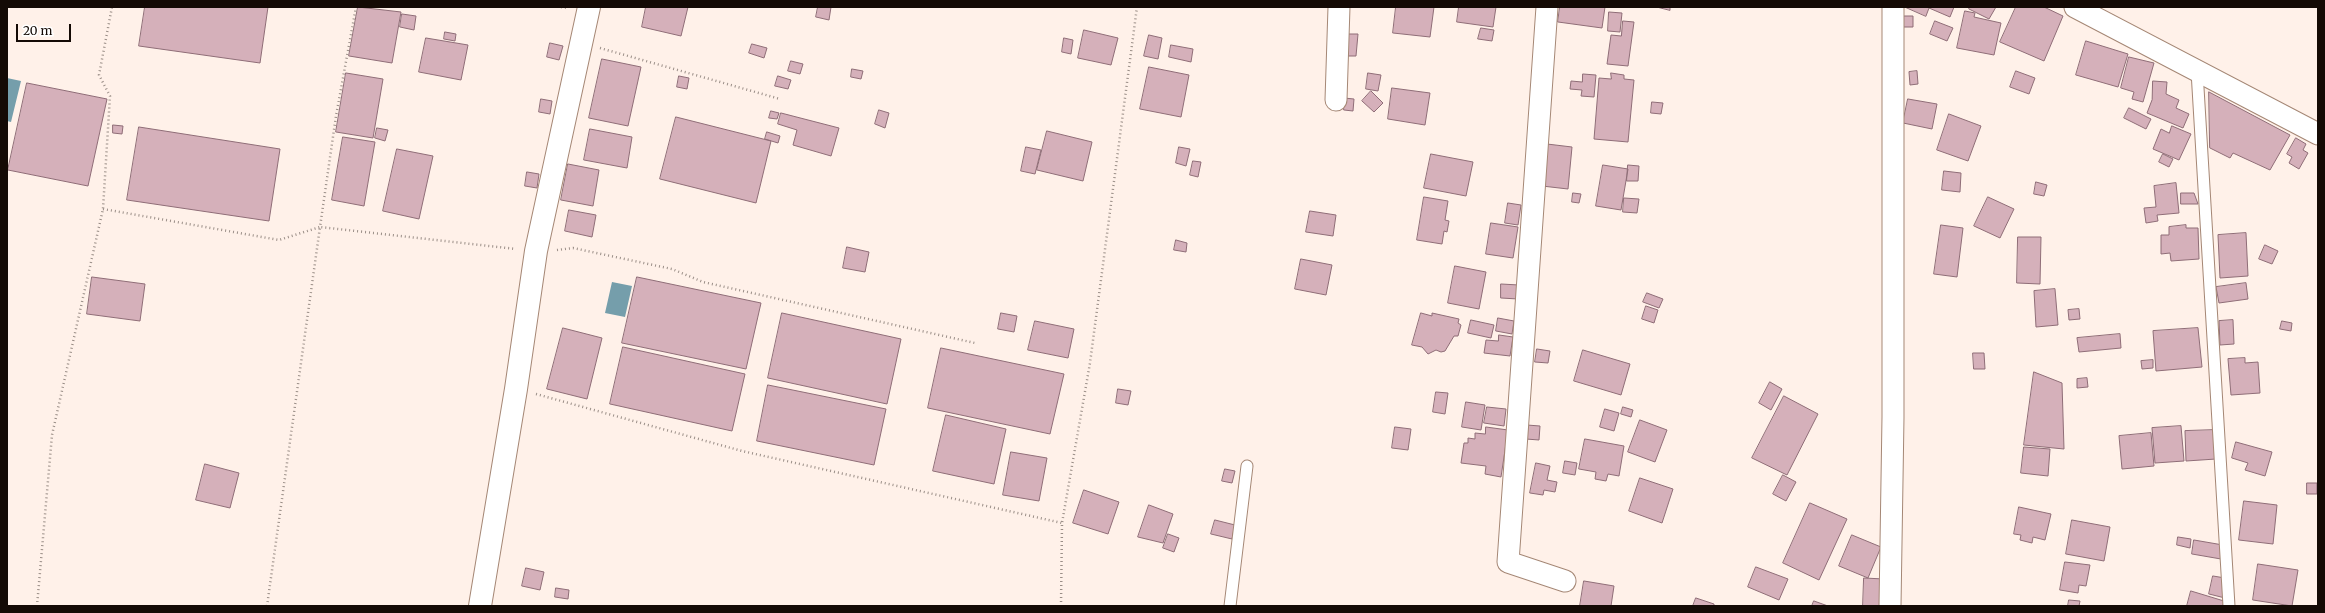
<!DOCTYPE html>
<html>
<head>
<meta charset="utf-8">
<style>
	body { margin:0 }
	#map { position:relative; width:2325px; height:613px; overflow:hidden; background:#fff1e9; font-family:Merriweather,serif }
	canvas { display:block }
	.frame { position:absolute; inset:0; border:8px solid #140a05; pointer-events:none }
	.scale { position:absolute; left:16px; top:24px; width:55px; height:18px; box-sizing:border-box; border:2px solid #140a05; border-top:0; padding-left:5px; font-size:12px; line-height:14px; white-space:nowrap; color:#140a05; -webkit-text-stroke:3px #fff; paint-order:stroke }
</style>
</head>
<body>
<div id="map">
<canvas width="2325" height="613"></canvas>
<div class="frame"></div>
<div class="scale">20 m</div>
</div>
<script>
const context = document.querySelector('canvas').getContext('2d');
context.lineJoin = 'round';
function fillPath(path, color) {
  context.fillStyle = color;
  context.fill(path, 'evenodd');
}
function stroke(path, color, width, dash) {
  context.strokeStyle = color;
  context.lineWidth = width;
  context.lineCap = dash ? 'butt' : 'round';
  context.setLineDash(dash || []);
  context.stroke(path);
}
fillPath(new Path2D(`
	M7,78L21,81L11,122L7,121Z
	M612,282L632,286L625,317L605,313Z`), '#759eab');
const building = new Path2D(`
	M145,7H268L260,63L139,46Z
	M358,7L401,12L392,63L349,56Z
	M646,7H688L681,36L642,27Z
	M818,7H831L829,20L816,17Z
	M1396,7H1434L1430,37L1393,33Z
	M1459,7H1496L1493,27L1457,22Z
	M1560,7H1605L1602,28L1558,22Z
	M1657,7H1670V10Z
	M1905,7H1954L1950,17L1929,8L1926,16Z
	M1970,7H1996L1989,19L1969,9Z
	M2016,7H2044L2063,16L2044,61L2000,42Z
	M1965,11L1975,13L1974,17L2001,23L1994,55L1957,48Z
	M1609,12L1622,13L1620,32L1608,31Z
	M402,14L416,16L414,30L400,27Z
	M1902,16H1913V27H1902Z
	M1623,21L1634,22L1628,66L1607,64L1611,35L1621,36Z
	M1935,21L1953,28L1947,41L1930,34Z
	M1481,28L1494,30L1492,41L1478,39Z
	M1084,30L1118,38L1111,65L1078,58Z
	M445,32L456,34L455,41L444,39Z
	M1348,34H1358L1356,56H1346Z
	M1149,35L1162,38L1158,59L1144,56Z
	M426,38L468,45L461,80L419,72Z
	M1064,38L1073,40L1071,54L1062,52Z
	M2086,41L2128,54L2118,87L2076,75Z
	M550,43L563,46L559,60L547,57Z
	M752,44L767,48L764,58L749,53Z
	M1171,45L1193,49L1191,62L1169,57Z
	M2129,57L2154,63L2143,102L2132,99L2134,92L2121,88Z
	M602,59L641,67L628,126L589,118Z
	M791,61L803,64L800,74L788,71Z
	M1149,67L1189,75L1181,117L1140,109Z
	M852,69L863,71L861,79L851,77Z
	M1917,71L1918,84L1910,85L1909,72Z
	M2016,71L2035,78L2029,94L2010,87Z
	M346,73L383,79L373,138L336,132Z
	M1368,73L1381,75L1378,91L1366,89Z
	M1611,73L1624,75V79L1634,80L1628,142L1594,139L1599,78L1611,79Z
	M1583,74L1596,75L1594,97L1581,96L1582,90L1570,89L1571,81L1582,82Z
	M679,76L689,78L687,89L677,87Z
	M778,76L791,80L788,89L775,86Z
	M2153,81L2167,82L2166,94L2179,100L2176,108L2189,114L2183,128L2147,113L2152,100Z
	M27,83L107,99L88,186L8,170Z
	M1392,88L1430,93L1425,125L1388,119Z
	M1371,91L1383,103L1374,112L1362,101Z
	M2209,92L2290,135L2270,170L2233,153L2230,158L2210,148Z
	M1344,98L1354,99L1353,111L1344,110Z
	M541,99L552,101L550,114L539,112Z
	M1908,99L1937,104L1932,129L1903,123Z
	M1652,102L1663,103L1661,114L1651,113Z
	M2129,108L2151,119L2146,129L2124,118Z
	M879,110L889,113L885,128L875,124Z
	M771,111L779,113L777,119L769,118Z
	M781,113L839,128L831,156L793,145L797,130L778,124Z
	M1949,114L1981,126L1968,161L1937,150Z
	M676,117L771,141L756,203L660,179Z
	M113,125L123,126L122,134L113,133Z
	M2172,126L2191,134L2179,160L2153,149L2161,129L2169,133Z
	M139,127L280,149L269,221L127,200Z
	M377,128L388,130L385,141L375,138Z
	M590,129L632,137L627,168L584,160Z
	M1047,131L1092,142L1083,181L1037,170Z
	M767,132L780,136L778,143L765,139Z
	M343,137L375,142L364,206L332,200Z
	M2296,138L2306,144L2303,150L2308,153L2299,169L2289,163L2292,157L2287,154Z
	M1547,144L1572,147L1568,189L1542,186Z
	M1026,147L1041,150L1035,174L1021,171Z
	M1179,147L1190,149L1186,166L1176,163Z
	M397,149L433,156L419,219L383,211Z
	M1431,154L1473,162L1466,196L1424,188Z
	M2163,154L2173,159L2169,167L2159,162Z
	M1193,161L1201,162L1198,177L1190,175Z
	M568,164L599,170L593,206L561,200Z
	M1603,165L1628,169L1621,210L1596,206Z
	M1628,165L1639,166L1638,181H1627Z
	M1944,171L1961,173L1960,192L1942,190Z
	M527,172L539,174L537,188L525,186Z
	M2036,182L2047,185L2044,196L2034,194Z
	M2176,183L2179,213L2157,215L2158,221L2146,223L2144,208L2156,207L2154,186Z
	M1573,193L1581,194L1579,203L1572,202Z
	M2181,193H2194L2198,204H2181Z
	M1424,197L1448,201L1445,220L1449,221L1447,232L1444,231L1442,244L1417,240Z
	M1988,197L2014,209L2000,238L1974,226Z
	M1624,198L1639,199L1637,213L1623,212Z
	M1508,203L1521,205L1518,225L1505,223Z
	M569,210L596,215L592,237L565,231Z
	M1310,211L1336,215L1333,236L1306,232Z
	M1491,223L1518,227L1513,258L1486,254Z
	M1941,225L1963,228L1957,277L1934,274Z
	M2186,225V228H2198L2199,259L2171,261L2170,253L2161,254V235H2169V227Z
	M2246,233L2248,276L2220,278L2218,235Z
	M2018,237H2041L2040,284L2017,283Z
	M1176,240L1187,243L1186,252L1174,250Z
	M2265,245L2278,251L2272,264L2259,259Z
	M847,247L869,252L865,272L843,268Z
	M1301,259L1332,265L1326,295L1295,289Z
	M1455,266L1486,272L1479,309L1448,303Z
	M92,277L145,284L140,321L87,314Z
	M637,277L761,303L746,369L622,343Z
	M2246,283L2248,299L2219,303L2216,287Z
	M1501,284L1519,285L1518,299L1501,298Z
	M2055,289L2058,325L2036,327L2034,291Z
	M1647,293L1663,299L1659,308L1643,302Z
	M1646,306L1658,310L1654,323L1642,319Z
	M2079,309L2080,319L2069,320L2068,310Z
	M782,313L901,339L887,404L768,378Z
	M1001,313L1017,316L1014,332L998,329Z
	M1421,313L1432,316V313L1459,319L1458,323L1461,325L1458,336H1454L1445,351L1441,352L1436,350L1428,354L1422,347L1412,345Z
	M1498,318L1514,321L1512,334L1496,331Z
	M1471,320L1494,325L1491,338L1468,333Z
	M2233,320L2234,344L2220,345L2219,321Z
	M1035,321L1074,329L1068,358L1028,350Z
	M2282,321L2292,323L2291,331L2280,329Z
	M563,328L602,338L587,399L547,389Z
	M2198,328L2202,367L2156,371L2153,331Z
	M2120,334L2121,348L2079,352L2077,338Z
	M1499,335L1513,337L1510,356L1484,353L1486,340L1498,341Z
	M623,347L745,374L732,431L610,404Z
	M941,348L1064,374L1050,434L928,408Z
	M1537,349L1550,351L1548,363L1535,362Z
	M1583,350L1630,364L1621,395L1574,381Z
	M1973,353H1984L1985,369H1974Z
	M2245,358V363L2258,362L2260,393L2231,395L2228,359Z
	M2153,360V368L2142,369L2141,361Z
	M2034,372L2062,383L2064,449L2024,445Z
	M2087,378L2088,387L2077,388V379Z
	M1770,382L1782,389L1771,410L1759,403Z
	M768,385L886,409L874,465L757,441Z
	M1118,389L1131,391L1128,405L1116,403Z
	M1436,392L1448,393L1445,414L1433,412Z
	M1784,396L1818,414L1787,475L1752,458Z
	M1466,402L1485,405L1481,430L1462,427Z
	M1487,407L1506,409L1504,426L1484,423Z
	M1623,407L1633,410L1631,417L1621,414Z
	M1605,409L1619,413L1614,431L1600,427Z
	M946,415L1006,429L994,484L933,471Z
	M1640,420L1667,430L1655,462L1628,452Z
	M1527,425L1540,426L1539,440L1526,439Z
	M2181,426L2184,461L2155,463L2152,428Z
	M1395,427L1411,429L1408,450L1392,448Z
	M1486,427L1508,430L1501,477L1485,474L1486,466L1461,463L1464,443H1468V438L1475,439V433L1485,434Z
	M2215,430L2216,459L2186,461L2185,431Z
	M2151,433L2154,466L2122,469L2119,436Z
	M1585,439L1624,446L1619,476L1608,474L1606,481L1595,479L1596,472L1579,469Z
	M2236,442L2272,452L2265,476L2245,470L2248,463L2232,458Z
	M2024,447L2050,449L2048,476L2021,473Z
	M1011,452L1047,458L1039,501L1003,495Z
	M1565,461L1577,463L1575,475L1563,473Z
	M1536,463L1550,466L1547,480L1557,482L1555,492L1544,490L1543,495L1530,493Z
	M205,464L239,473L230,508L196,500Z
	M1225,469L1235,471L1232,483L1222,481Z
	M1783,475L1796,482L1786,501L1773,494Z
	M1640,478L1673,489L1662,523L1629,511Z
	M2307,483H2317V494H2307Z
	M1084,490L1119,502L1108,534L1073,523Z
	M2244,501L2277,505L2273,544L2239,540Z
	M1810,503L1847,519L1819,580L1783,563Z
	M1149,505L1173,514L1163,543L1138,537Z
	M2019,507L2051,514L2045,540L2033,537L2032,543L2020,540L2021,535L2014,534Z
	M1215,520L1235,525L1232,539L1211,534Z
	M2072,520L2110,527L2104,561L2066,554Z
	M1168,534L1179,538L1174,552L1163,548Z
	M1852,535L1881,547L1868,578L1839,566Z
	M2178,537L2191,539L2190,548L2177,545Z
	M2194,540L2223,545L2221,559L2192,554Z
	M2065,562L2090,565L2086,586L2079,585L2078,593L2060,590Z
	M2258,564L2298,570L2292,606L2253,600Z
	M1756,567L1788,579L1779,600L1748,587Z
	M526,568L544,572L540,590L522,586Z
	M2213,576L2225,578V598L2209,594Z
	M1864,578L1884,579L1883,606H1863Z
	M1584,581L1614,586L1611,606H1580Z
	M556,588L569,590L568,599L555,597Z
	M2191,591L2224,601L2223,606H2187Z
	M1696,598L1714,604V606H1693Z
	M2069,600L2080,601L2079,606H2068Z
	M1814,601L1828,606H1812Z`);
fillPath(building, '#d5b0ba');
stroke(building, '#8f6d77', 1);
const service = new Path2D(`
	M2197,71L2229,606
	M1230,606L1247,466`);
const minor = new Path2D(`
	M1547,7L1508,562L1565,581
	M2075,7L2318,134
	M1336,100L1339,7
	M1890,606L1893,417V7`);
const tertiary = new Path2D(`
	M480,606L516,389L536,251L589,7`);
stroke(service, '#a58775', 13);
stroke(minor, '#a58775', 23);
stroke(tertiary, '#a58775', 24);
stroke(new Path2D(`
	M561,7L568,8
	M600,48L780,99
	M103,209L279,240L320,227L336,116L356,7
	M557,250L573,248L672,269L703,282L975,343
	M536,394L742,451L1062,523
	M37,606L52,435L103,209L110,96L99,75L112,7
	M267,606L320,227L516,249
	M1061,606L1062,523L1090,363L1137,7`), '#9a8e87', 2.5, [1, 3]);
stroke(service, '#fff', 11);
stroke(minor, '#fff', 21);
stroke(tertiary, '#fff', 22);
</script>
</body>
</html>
